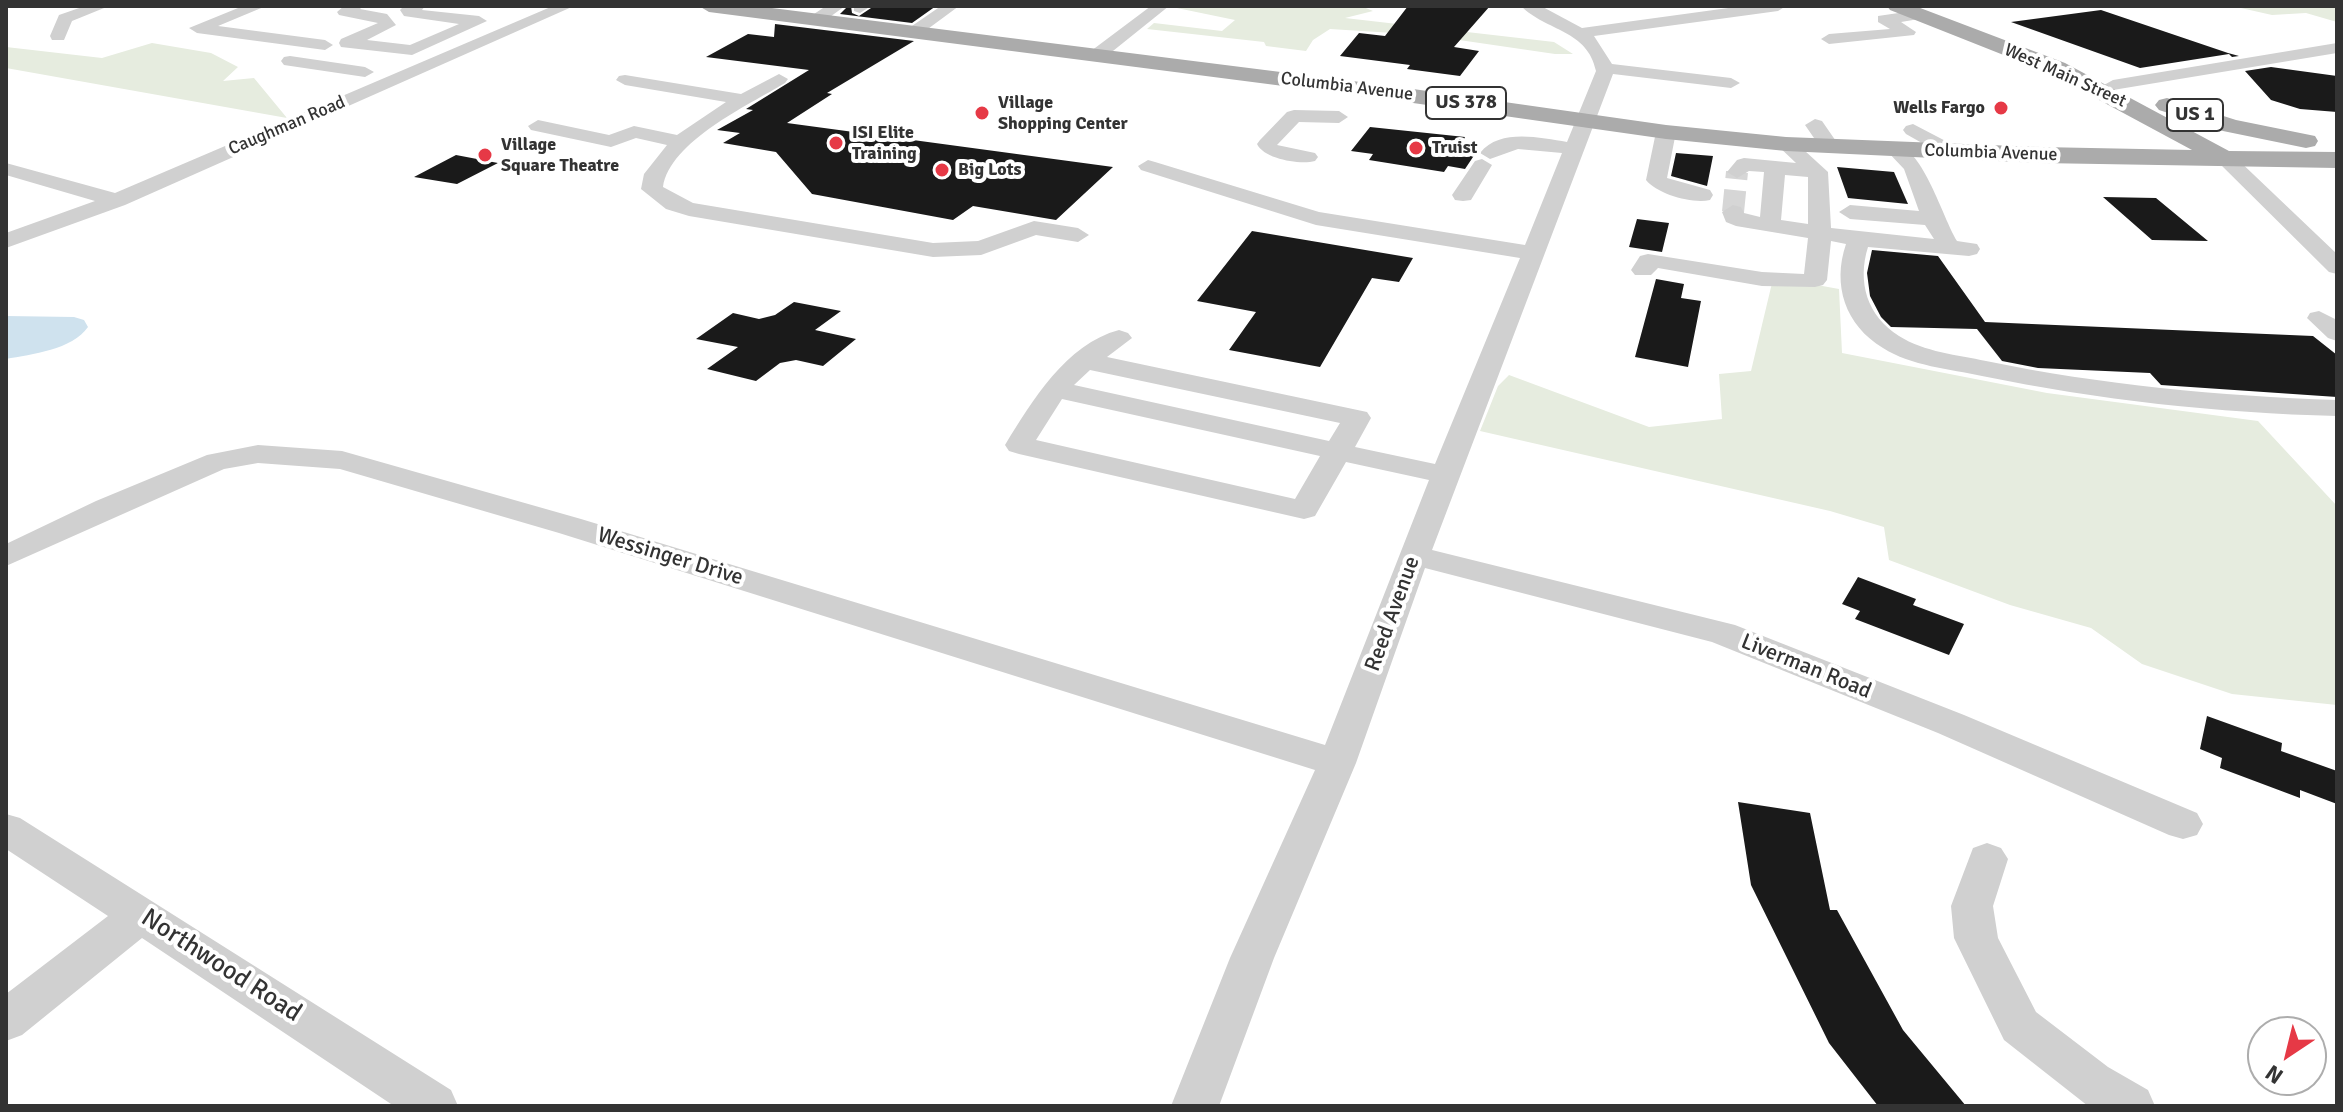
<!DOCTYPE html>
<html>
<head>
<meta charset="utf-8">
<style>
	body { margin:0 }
	#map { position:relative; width:2343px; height:1112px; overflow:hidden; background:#fff; font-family:Signika,sans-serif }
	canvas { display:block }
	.frame { position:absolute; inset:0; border:8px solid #333; pointer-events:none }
	.north { position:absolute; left:2247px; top:1016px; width:80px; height:80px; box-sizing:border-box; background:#fff; border:2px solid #adadad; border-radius:50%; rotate:215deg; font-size:22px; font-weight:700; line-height:32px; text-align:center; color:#333 }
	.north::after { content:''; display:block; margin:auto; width:28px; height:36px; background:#e63946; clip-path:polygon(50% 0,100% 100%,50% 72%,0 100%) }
</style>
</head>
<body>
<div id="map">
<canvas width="2343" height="1112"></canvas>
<div class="frame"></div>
<div class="north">N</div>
</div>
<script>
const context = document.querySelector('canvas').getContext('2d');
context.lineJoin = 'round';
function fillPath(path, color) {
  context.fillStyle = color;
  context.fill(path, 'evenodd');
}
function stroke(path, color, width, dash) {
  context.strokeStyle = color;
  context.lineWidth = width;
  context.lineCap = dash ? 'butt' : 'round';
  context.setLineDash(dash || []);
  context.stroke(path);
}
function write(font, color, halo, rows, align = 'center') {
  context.font = font + ' Signika,sans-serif';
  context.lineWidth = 8;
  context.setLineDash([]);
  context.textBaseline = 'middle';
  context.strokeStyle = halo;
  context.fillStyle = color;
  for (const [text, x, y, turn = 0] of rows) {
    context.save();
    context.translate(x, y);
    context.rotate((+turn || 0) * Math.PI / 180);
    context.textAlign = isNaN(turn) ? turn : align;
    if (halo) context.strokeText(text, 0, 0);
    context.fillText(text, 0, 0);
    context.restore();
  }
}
fillPath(new Path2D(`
	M1174,6H1361L1373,11L1345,18L1554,42L1573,54H1555L1425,35L1330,29L1313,40L1306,51L1266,46L1264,42L1147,29L1154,23L1222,31L1235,20L1172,7Z
	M2232,6H2337V22L2306,13L2272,15Z
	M152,43L211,53L238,67L223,81L254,78L287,118L6,68V47L102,58Z
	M1772,283L1817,285L1839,289L1842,353L2047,393L2258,421L2337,506V705L2232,694L2142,664L2091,628L2010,605L1889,560L1884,527L1830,511L1480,431L1498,386L1509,375L1649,427L1722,419L1719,374L1751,371Z`), '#e6ecdf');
fillPath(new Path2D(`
	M6,316L74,317L84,320L88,327C72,350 32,354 6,359Z`), '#cfe2ee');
fillPath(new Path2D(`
	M848,6H851L852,13L859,16L874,6H936L912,23L840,14Z
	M1408,6H1490L1454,47L1479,51L1460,76L1407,69L1410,65L1340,56L1359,33L1385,36Z
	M2101,10L2228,53L2239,56L2232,57L2229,54L2140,68L2011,22Z
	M775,24L914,41L827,93L832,94L787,123L1113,167L1056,220L973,206L953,220L812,194L776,152L723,143L740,133L717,130L753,110L746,109L809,70L706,57L748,34L774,37Z
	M2271,67L2337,76V112L2300,109L2271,100L2245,71Z
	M1370,127L1465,137L1462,143L1481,145L1465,169L1448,166L1444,172L1369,160L1373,154L1351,151Z
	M1676,153L1713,156L1707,186L1671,176Z
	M456,155L498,163L457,184L414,177Z
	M1837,167L1894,172L1908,204L1848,198Z
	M2103,197L2156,198L2208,241L2152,240Z
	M1637,219L1669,223L1662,252L1629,247Z
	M1252,231L1413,258L1399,282L1372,278L1320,367L1229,350L1256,312L1197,301Z
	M1872,250L1938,256L1985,322L2313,336L2337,355V397L2161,385L2150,373L2038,368L2002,361L1977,329L1891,327L1881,317L1870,296L1867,273Z
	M1656,279L1684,284L1681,298L1701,301L1688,367L1635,357Z
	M794,302L841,311L815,330L856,339L823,366L796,360L780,363L756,381L707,369L738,347L696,339L733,313L759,319L775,315Z
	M1858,577L1916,599L1913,605L1964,624L1949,655L1855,619L1860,611L1842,604Z
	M2207,716L2282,743L2281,751L2337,771V804L2300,790V798L2220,768L2222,758L2200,749Z
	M1738,802L1810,813L1830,910H1837L1903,1030L1966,1106H1878L1829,1043L1751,885Z`), '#1a1a1a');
stroke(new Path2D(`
	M1733,212L1737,172`), '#d6d6d6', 22, [22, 11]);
fillPath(new Path2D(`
	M85,6H109L72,21L64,40H52L50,36L59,15Z
	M243,6H266L218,26L325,40L333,45L325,50L197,33L189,28Z
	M344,6H363L360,9L387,14L396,25L367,40L410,45L459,24L404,16L400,10L404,6H425L422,10L479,16L487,21L412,55L341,47L339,43L341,39L378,23L339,15L337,12Z
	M553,6H574L125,205L6,248V233L95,201L6,175V163L115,193Z
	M826,6H845L823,22H811V16Z
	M854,6H871L860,13L854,11Z
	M941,6H959L921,34H909L907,31L909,28Z
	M1151,6H1169L1103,59H1091L1088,55L1091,51Z
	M1521,6H1541L1582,28L1743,6H1786L1778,11L1594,36L1612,64L1731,78L1740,83L1731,88L1613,74L1432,550L1735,625L1964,715L2197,813L2203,824L2197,835L2183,839L2169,835L1938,733L1712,642L1425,568L1356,763L1274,958L1219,1106H1171L1230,958L1315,770L559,533L340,469L258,463L224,469L6,566V544L96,501L207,455L258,445L342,451L581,519L1325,745L1429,480L1346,462L1315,516L1304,519L1019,454L1009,451L1005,445C1032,401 1066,344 1119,330L1128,333L1132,338L1107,357L1367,412L1371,418L1355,447L1435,464L1520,258L1316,225L1141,170L1138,166L1148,160L1155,162L1319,212L1525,245L1562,153L1518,149L1490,159L1480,153C1500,128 1540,138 1567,142L1596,71C1588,30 1546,31 1521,6ZM1090,370L1340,423L1329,441L1074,385ZM1062,399L1320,456L1295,499L1036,440Z
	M1919,10L1927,15L1925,18L1901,22L1916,32L1914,35L1829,44L1821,39L1829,34L1890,29L1878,22V16Z
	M2337,43V53L2113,90L2104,85L2113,80Z
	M290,56L365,67L374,72L365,77L284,65L281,61L284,57Z
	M779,74L788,79L785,83C749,105 670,141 663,187L693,203L933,243L978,241L1034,221L1078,228L1089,235L1078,242L1036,235L981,255L933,257L689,216L666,209L641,189L644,174L667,145L636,138L611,147L531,130L528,126L538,120L609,135L634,126L677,135L726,102L625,85L616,80L619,76L625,75L741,94Z
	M1294,110L1339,111L1348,117L1339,123L1299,122L1277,145L1315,153L1318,157L1315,161C1300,165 1264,159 1257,144L1260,140L1287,112Z
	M1815,119L1822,121L1840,147L1837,151H1823L1805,125Z
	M1913,124L1959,148L1962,152L1959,156H1945L1906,134L1903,130L1906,126Z
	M1666,126L1676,132L1667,178L1710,190L1713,195L1710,200C1692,204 1657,194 1646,180L1656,132Z
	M1786,138L1793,140L1828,172L1831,228L1934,239L1925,225L1850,219L1839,212L1850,205L1919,211L1904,169L1886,150L1896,144C1924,151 1942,216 1957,241L1977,244L1980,249L1977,254L1969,256L1868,247C1857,282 1867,316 1899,336C1924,352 1958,355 1986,361C2102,385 2219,396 2337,400V416C2217,413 2099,400 1982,376C1950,369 1911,366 1883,348C1845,325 1832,285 1846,244L1831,241L1827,280L1823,285L1815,287L1762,286L1658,268L1651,275H1635L1631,270L1640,256L1648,254L1762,272L1804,274L1808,238L1736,226L1726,222L1722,212L1733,205L1741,207L1744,213L1760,217L1764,172L1749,171L1737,178L1727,172L1737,160L1744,158L1796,163L1776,144ZM1785,175L1808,177V224L1781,220Z
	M2226,153L2233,155L2337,254V274L2329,272L2219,163L2216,159Z
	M1482,159L1492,165L1471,200L1463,201L1455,200L1452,195L1475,161Z
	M2319,311L2337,320V341L2328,338L2307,318L2310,313Z
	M6,814L20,818L451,1090L458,1106H394L142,938L22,1035L6,1041V994L108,916L6,849Z
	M1987,843L2001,848L2008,859L1993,906L1998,938L2036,1012L2108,1067L2148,1090L2155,1106H2088L2004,1040L1954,938L1951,906L1973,848Z`), '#d0d0d0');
fillPath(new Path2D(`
	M699,6H756L1392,86L1666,125L1786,137L2040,147L2192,150L2049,73L1890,10L1887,6H1915L2065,63L2229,151L2337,152V168L2040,163L1786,151L1666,139L1392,100L709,12Z
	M2167,98L2236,120L2315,136L2318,141L2315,146L2306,148L2223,131L2159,110L2155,105L2159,100Z`), '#ababab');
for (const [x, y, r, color] of [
	[2001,108,8,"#e63946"],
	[982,113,8,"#e63946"],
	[836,143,8,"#e63946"],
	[1416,148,8,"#e63946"],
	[485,155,8,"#e63946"],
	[942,170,8,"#e63946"]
]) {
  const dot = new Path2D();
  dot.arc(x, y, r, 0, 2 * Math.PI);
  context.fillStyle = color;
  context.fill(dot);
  stroke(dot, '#fff', 3);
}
write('18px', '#333', '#fff', [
	["West Main Street",2065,76,24],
	["Columbia Avenue",1347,87,7],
	["Caughman Road",287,126,-23],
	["Columbia Avenue",1991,153,2]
]);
write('bold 18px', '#333', '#fff', [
	["Village",998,103],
	["Shopping Center",998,124],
	["Wells Fargo",1985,108,"right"],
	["ISI Elite",852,133],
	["Training",852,154],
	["Village",501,145],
	["Square Theatre",501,166],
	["Truist",1432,148],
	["Big Lots",958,170]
], 'left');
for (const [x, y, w] of [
	[1466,103,80],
	[2195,115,56]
]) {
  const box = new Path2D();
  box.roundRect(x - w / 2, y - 16, w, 32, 6);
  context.fillStyle = '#fff';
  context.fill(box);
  stroke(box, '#333', 2);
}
write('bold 20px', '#333', null, [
	["US 378",1466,103],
	["US 1",2195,115]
]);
write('22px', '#333', '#fff', [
	["Wessinger Drive",670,557,17],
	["Reed Avenue",1393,614,-70],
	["Liverman Road",1806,667,22]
]);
write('26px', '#333', '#fff', [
	["Northwood Road",221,966,33]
]);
</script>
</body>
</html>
